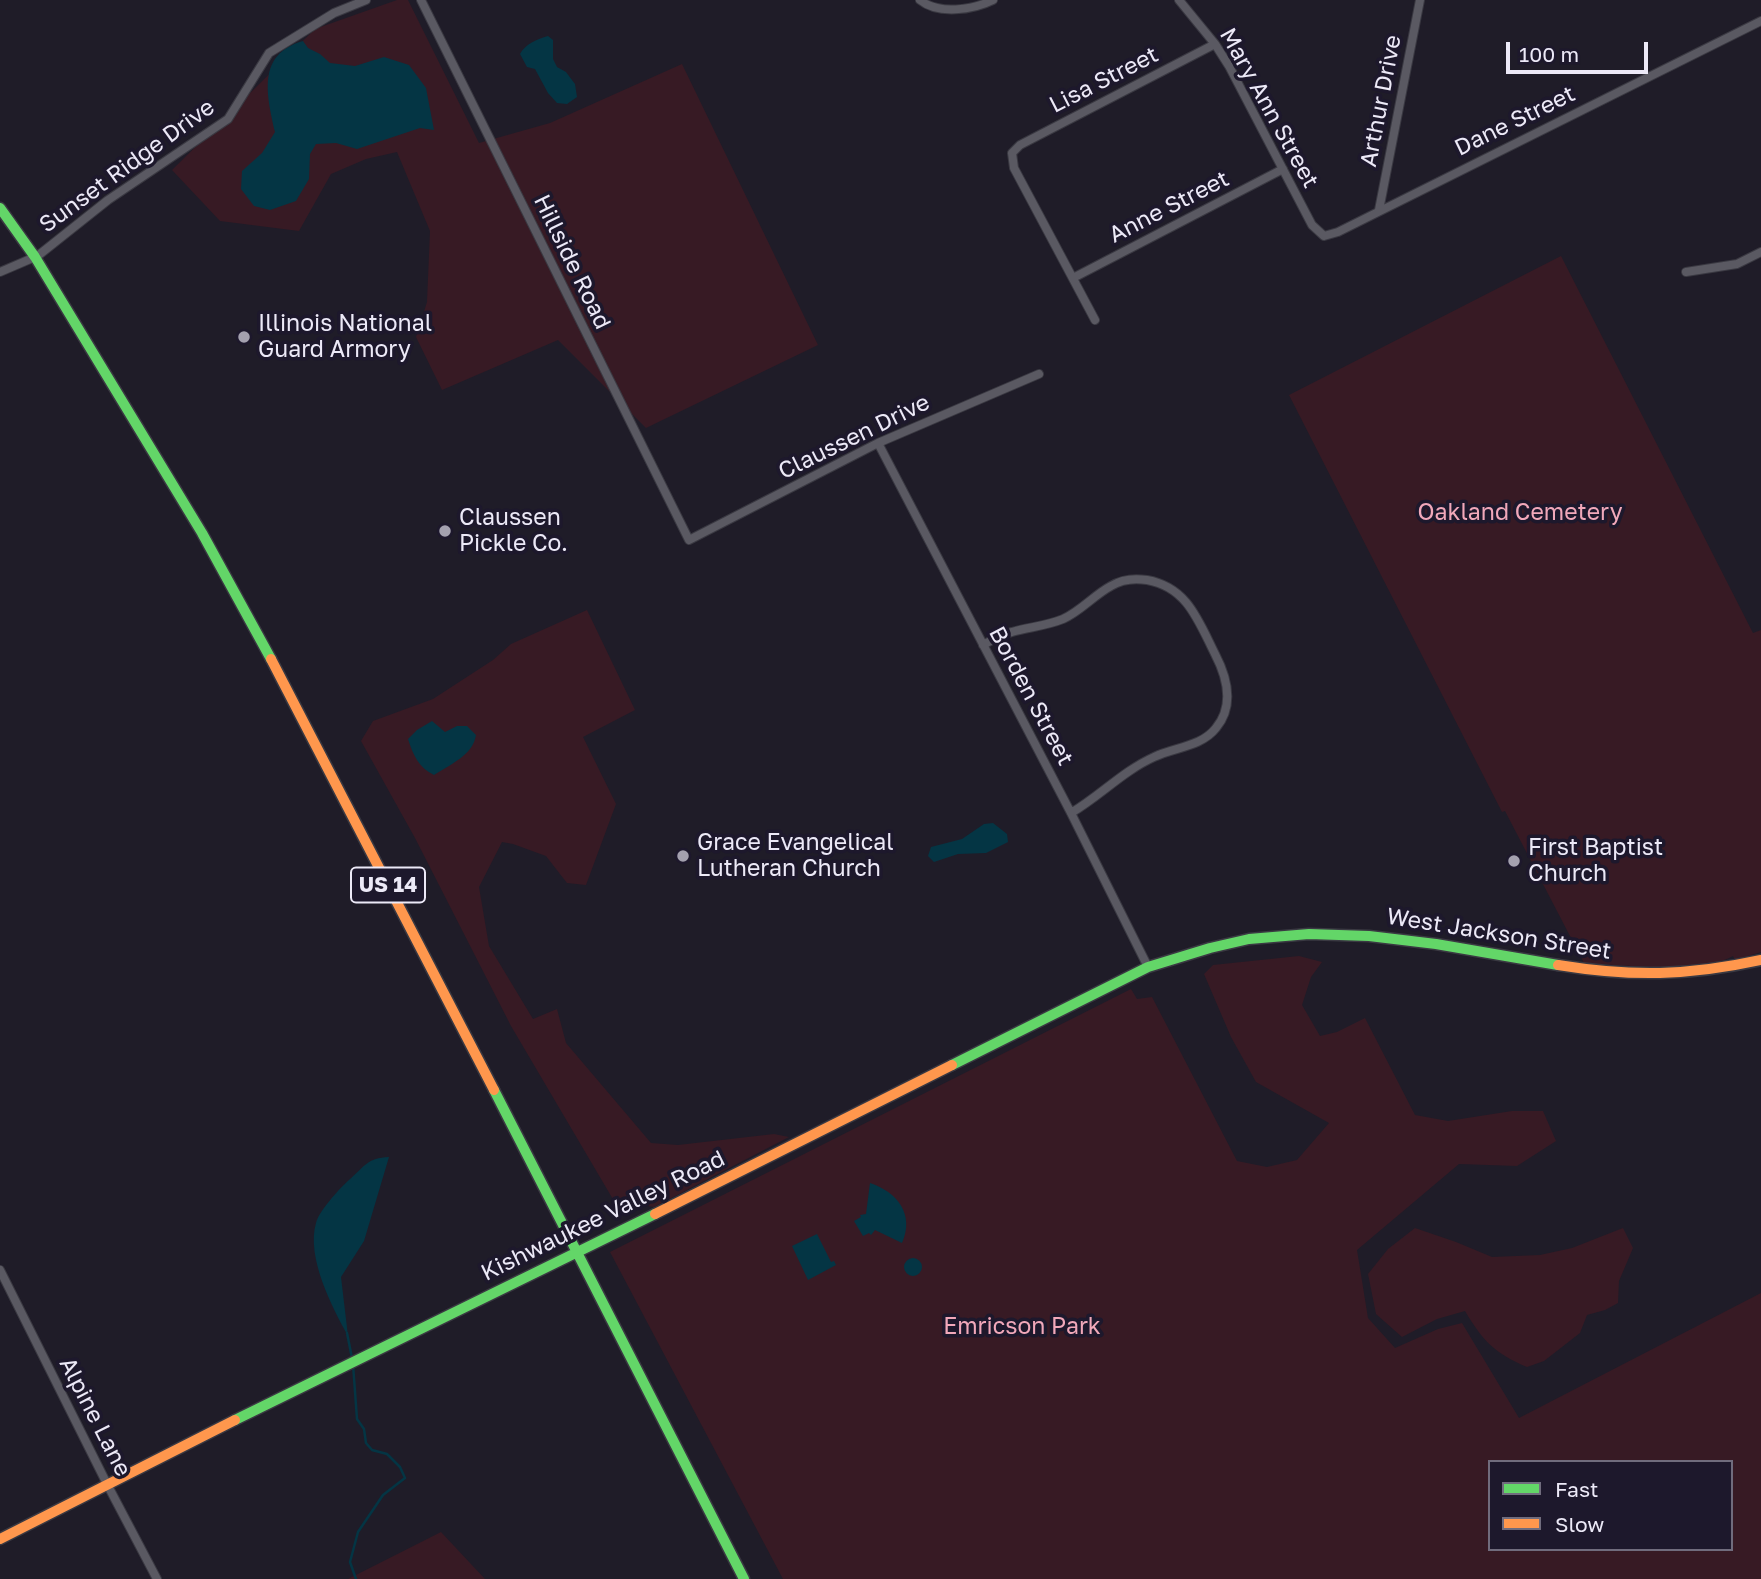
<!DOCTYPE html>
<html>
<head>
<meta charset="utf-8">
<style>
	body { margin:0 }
	#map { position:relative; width:1761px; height:1579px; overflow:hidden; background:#1f1c28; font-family:"Golos Text",sans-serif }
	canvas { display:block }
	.legend { position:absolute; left:1488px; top:1460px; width:245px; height:91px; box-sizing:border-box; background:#1d182c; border:2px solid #706c7d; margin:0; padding:9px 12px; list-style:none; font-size:21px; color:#ece9f7 }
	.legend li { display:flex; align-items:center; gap:14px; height:35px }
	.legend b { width:35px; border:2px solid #706c7d }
	.scale { position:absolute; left:1506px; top:42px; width:142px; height:32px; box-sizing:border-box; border:4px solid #ece9f7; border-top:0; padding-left:9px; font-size:21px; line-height:24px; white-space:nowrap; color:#ece9f7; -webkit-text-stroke:5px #1d182c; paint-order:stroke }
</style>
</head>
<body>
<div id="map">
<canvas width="1761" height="1579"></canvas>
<ul class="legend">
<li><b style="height:9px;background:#63d668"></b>Fast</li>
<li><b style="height:9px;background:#ff974d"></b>Slow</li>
</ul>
<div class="scale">100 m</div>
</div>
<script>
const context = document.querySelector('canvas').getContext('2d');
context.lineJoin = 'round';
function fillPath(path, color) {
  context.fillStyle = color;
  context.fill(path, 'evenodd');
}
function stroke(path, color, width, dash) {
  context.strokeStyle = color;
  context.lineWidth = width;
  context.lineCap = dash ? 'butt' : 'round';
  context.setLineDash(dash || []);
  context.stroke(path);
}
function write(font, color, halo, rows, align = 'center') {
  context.font = font + ' "Golos Text",sans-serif';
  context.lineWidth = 7;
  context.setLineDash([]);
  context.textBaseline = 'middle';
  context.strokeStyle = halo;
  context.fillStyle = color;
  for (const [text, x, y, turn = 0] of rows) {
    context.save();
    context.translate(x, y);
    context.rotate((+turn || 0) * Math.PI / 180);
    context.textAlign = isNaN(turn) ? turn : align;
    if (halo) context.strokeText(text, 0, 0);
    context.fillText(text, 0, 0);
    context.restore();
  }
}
fillPath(new Path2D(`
	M397,0H408L479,143L550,123L682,64L818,345L646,428L558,340L442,390L416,337L427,302L430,231L397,152L366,159L331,174L299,231L220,221L172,170L315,29Z
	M1561,256L1753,633L1761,630V952L1735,960L1733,956C1701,974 1622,965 1584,963L1505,811L1502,812L1289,395Z
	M587,610L635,710L583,737L616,804L586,885L567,883L546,856L513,844L502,842L479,887L489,946L533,1019L557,1009L566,1043L651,1143L678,1145L774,1134L789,1137L654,1207L614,1201L511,1026L415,838L361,741L373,721L433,699L493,660L511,644Z
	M1299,956L1322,962L1311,977L1302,1005L1320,1036L1337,1032L1365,1018L1415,1115L1448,1121L1512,1111H1543L1556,1141L1517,1166L1459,1164L1357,1250L1368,1318L1395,1348L1438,1329L1462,1323L1519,1418L1761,1293V1579H783L610,1252L1131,989L1137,999L1152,997L1237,1161L1267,1167L1297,1160L1329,1123L1256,1082L1231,1037L1204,974L1213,965ZM1490,1462H1731V1549H1490Z
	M1415,1228L1456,1242L1492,1257L1540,1255L1572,1248L1623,1228L1633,1248L1619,1281L1618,1303L1605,1310L1587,1315L1580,1333L1544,1361L1527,1367C1494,1353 1483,1341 1465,1311L1437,1319L1402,1337L1376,1314L1368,1274L1388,1249Z
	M441,1532L485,1579H348Z`), '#371a24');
fillPath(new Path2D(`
	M548,36L553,40V59L557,67L566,72L575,84L577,97L567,104L557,103L548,93L535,69L527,67L520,54C525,44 537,39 548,36Z
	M303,41L308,48L320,54L330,63L355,66L384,57L409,65L426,88L434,130L420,128L357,149L336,143L316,144L310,154L309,179L296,201L270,210L254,206L241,189L242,171L262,153L275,132C267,96 256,54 303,41Z
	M432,721L445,732L457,726H467L476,735C473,755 451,764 434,775C419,768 413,755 408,739L417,730Z
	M993,823L1007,834L1008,842L986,853L958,854L934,862L928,856L931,847L962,839L984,824Z
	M389,1157L364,1241L341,1277L348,1336C332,1307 306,1257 316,1223C319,1211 339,1189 349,1180C365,1166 367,1158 389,1157Z
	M870,1183C897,1192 915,1214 902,1243L875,1230L871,1235L869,1233L863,1236L854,1221L861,1217L860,1215L866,1214Z
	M817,1234L831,1262L834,1261L836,1265L808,1280L792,1246Z
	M904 1267a9 9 0 1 1 18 0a9 9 0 1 1-18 0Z`), '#043544');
stroke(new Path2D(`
	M347,1333L352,1358
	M353,1364L357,1419L364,1429L366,1443L372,1450L387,1454L400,1467L405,1478L383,1495L358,1532L350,1562L356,1579`), '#043544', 2.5);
const street = new Path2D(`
	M421,0L689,540L878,443L1039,374
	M920,0C938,15 973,10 993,0
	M1179,0L1215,44L1229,66L1312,225L1324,236L1338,232L1761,21
	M1379,210L1420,0
	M35,258L108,200L228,119L269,53L334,13L366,0
	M0,272L35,257
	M1686,272L1737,264L1761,252
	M1073,278L1283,169
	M1095,320L1014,168L1012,153L1020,145L1215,44
	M878,443L1071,813L1148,967
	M983,645C992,640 1002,634 1012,632C1029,627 1046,626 1063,619C1081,611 1094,595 1111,586C1122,579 1134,578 1147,580C1187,587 1198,620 1215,654C1227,677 1235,705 1216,728C1201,747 1175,747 1154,757C1123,771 1100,796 1071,813
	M0,1270L107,1484L157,1579`);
const fast = new Path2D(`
	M0,208L35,257L202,533L271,659
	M952,1065L1148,967L1210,948L1249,939L1309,934L1369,936L1436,944L1558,965
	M494,1090L744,1579
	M235,1420L655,1214`);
const slow = new Path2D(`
	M271,659L494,1090
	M1558,965C1632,977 1688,976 1761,960
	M655,1214L952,1065
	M0,1539L235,1420`);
stroke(street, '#3a3942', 10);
stroke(fast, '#3a3942', 13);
stroke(slow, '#3a3942', 13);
stroke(street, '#5a5962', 8);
stroke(fast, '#63d668', 10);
stroke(slow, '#ff974d', 10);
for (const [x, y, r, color] of [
	[244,337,7,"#a4a1af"],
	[445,531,7,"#a4a1af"],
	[683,856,7,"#a4a1af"],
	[1514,861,7,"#a4a1af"]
]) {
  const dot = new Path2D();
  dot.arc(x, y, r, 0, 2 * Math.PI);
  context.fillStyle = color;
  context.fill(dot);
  stroke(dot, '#1d182c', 2.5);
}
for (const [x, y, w] of [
	[388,885,74]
]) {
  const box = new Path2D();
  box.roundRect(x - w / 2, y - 17.5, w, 35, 5);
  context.fillStyle = '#1d182c';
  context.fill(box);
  stroke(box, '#ece9f7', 2);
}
write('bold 21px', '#ece9f7', null, [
	["US 14",388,885]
]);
write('23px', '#ece9f7', '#1d182c', [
	["Lisa Street",1104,80,-27],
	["Arthur Drive",1381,101,-79],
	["Mary Ann Street",1269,108,61],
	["Dane Street",1515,121,-26],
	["Sunset Ridge Drive",127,166,-36],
	["Anne Street",1169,207,-27],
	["Hillside Road",572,262,64],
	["Claussen Drive",854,437,-26],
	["Borden Street",1031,696,62],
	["West Jackson Street",1499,934,9],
	["Kishwaukee Valley Road",603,1216,-26],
	["Alpine Lane",95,1417,63]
]);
write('23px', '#ece9f7', '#1d182c', [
	["Illinois National",258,324],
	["Guard Armory",258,350],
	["Claussen",459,518],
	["Pickle Co.",459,544],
	["Grace Evangelical",697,843],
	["Lutheran Church",697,869],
	["First Baptist",1528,848],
	["Church",1528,874]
], 'left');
write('23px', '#f1a8ba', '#1d182c', [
	["Oakland Cemetery",1520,513],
	["Emricson Park",1022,1327]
]);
</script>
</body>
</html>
